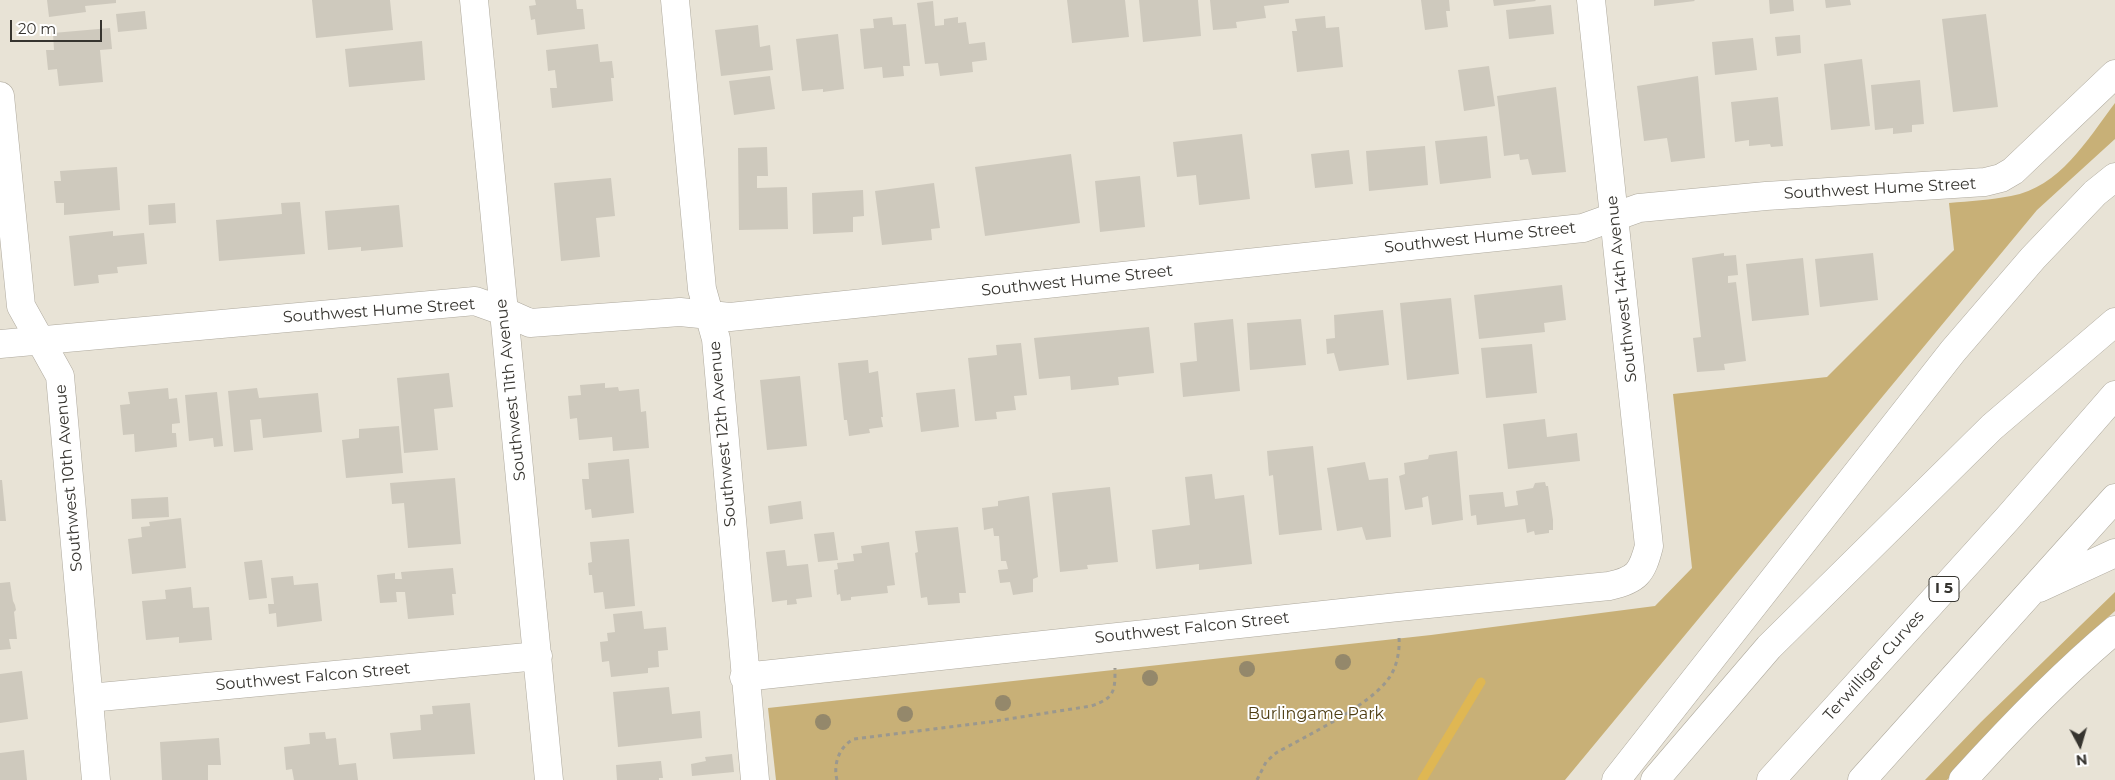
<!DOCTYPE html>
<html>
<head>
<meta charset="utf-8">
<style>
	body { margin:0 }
	#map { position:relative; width:2115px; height:780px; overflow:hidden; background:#e8e3d6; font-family:Montserrat,sans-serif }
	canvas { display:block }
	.north { position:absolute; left:2055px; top:720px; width:50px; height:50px; -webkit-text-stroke:4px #fff; paint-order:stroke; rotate:174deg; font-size:14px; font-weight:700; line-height:20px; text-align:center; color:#36342f }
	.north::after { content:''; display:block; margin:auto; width:18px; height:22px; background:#36342f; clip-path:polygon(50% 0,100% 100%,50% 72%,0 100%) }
	.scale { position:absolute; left:10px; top:20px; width:92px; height:22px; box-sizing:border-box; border:2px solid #36342f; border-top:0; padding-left:6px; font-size:15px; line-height:18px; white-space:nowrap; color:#36342f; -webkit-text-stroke:4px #fff; paint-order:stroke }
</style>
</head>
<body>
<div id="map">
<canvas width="2115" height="780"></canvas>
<div class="north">N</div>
<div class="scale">20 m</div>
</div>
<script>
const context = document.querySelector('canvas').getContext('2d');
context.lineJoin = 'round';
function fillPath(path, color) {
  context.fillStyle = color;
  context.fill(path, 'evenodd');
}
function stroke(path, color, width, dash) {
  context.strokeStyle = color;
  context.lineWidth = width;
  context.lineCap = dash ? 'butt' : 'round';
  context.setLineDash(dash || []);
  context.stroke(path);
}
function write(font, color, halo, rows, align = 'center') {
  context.font = font + ' Montserrat,sans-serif';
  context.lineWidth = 4;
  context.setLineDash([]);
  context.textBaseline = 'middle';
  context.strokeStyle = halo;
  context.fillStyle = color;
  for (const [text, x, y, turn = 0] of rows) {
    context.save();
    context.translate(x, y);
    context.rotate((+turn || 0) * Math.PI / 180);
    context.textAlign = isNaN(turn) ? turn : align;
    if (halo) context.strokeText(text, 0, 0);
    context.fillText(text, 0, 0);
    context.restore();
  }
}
fillPath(new Path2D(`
	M2115,103V139L2037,210L1565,780H776L768,708L1431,635L1655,606L1692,568L1673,394L1827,377L1954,250L1949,203C1970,201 1991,200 2011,196C2060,187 2087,140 2115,103Z
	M2115,592V611L2071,650L1947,780H1925L1981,722Z`), '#c8b077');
stroke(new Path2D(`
	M1422,780L1481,682`), '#dfb753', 9);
fillPath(new Path2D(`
	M47,0H116V3L85,6L86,12L49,17Z
	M312,0H390L393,30L316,38Z
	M535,0H576L577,9H583L585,29L537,35L535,19L531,20L529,6L536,5Z
	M1067,0H1125L1129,37L1072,43Z
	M1139,0H1198L1201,36L1143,42Z
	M1210,0H1289V3L1264,6L1266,18L1236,22L1237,28L1213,30Z
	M1421,0H1449L1450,11H1446L1448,27L1425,30Z
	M1493,0H1535L1536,1L1494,6Z
	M1654,0H1694L1695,1L1654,6Z
	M1769,0H1793L1794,11L1770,14Z
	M1825,0H1850L1851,5L1826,8Z
	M933,1L935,26L944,25V19L958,17V23L966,22L969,44L985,42L987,60L972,62L973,72L940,76L938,63L925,64L917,3Z
	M1551,5L1554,34L1509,39L1506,10Z
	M145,11L147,29L118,32L116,14Z
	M1986,14L1998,107L1953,112L1942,19Z
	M1325,16L1326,28L1339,27L1343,67L1297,72L1292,31H1297L1295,19Z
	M892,17L893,25L906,24L910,66H903L904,76L883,78L882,67L864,69L860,29L874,28L873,19Z
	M758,25L760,47L770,45L773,70L721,76L715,30Z
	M110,28L112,49L100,50L103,82L59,86L57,69L48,70L46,50H54L53,33Z
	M838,34L844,89L823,92V89L802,91L796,39Z
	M1800,35L1801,53L1777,56L1775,37Z
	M1753,38L1757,70L1715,75L1712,42Z
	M422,41L425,80L349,87L345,49Z
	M598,44L600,62L612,61L614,78H611L613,101L552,108L550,88H557L555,70L548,71L546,50Z
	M1862,59L1870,126L1831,130L1824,64Z
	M1489,66L1495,106L1464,111L1458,70Z
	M770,76L775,109L734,115L729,81Z
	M1698,76L1705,158L1671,162L1667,138L1644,141L1637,86Z
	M1920,80L1924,124L1912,125V132L1893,134V128L1875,130L1871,85Z
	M1556,87L1566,172L1532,175L1528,159L1520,160L1519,154L1504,156L1497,96Z
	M1778,97L1783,146L1771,147L1770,144L1749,146V140L1735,142L1731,102Z
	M1242,134L1250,199L1199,205L1196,175L1177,177L1173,142Z
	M1487,136L1491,178L1440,184L1435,141Z
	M1425,146L1428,185L1369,191L1366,151Z
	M767,147L768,176H757V188L787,187L788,229L739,230L738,148Z
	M1349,150L1353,184L1315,188L1311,154Z
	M1071,154L1080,223L985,236L975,167Z
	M117,167L120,210L64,215V203H56L54,181H61L60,171Z
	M1140,176L1145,227L1100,232L1095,181Z
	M611,178L615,216L596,218L600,257L561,261L554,183Z
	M934,183L940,228L931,229L932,240L882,245L875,191Z
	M863,190L864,216L853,217V232L813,234L812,193Z
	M300,202L305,254L219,261L216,220L282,214L281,203Z
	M175,203L176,223L149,225L148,205Z
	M399,205L403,247L361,251V247L328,250L325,211Z
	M113,231V236L144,233L147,264L117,267L118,273L98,275L99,283L74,286L69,236Z
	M1724,253V256L1736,255L1738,275L1728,276V283L1736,282L1746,361L1724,364L1725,370L1697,372L1693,338L1701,337L1692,258Z
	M1873,253L1878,300L1820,307L1815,259Z
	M1803,258L1809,315L1752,321L1746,264Z
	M1562,285L1566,320L1544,323L1545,332L1479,339L1474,295Z
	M1451,298L1459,374L1407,380L1400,303Z
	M1383,310L1389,365L1339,371L1334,353L1327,354L1326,339L1335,338L1334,315Z
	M1233,319L1240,391L1183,397L1180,363L1197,361L1194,323Z
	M1301,319L1306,365L1250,370L1247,323Z
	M1149,327L1154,373L1118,377L1119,385L1071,390L1070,376L1039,379L1034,338Z
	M1021,343L1027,395L1014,396L1016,410L996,412L997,419L975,421L968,358L997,355L996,345Z
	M1532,344L1537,393L1486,398L1481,348Z
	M868,360L869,373L878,371L883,417H881L883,427L869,429L870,433L849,436L847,420H844L838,363Z
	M449,373L453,407L434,409L438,450L404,453L397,378Z
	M800,376L807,446L767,450L760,380Z
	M605,383V388L618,387L619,391L639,389L641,412L646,411L649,448L613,451L612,437L579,440L577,418L570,419L568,396L581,395L580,385Z
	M168,388L169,399L177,398L180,423L172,424V433H176L177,447L135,452L134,434L123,435L120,405L130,404L128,392Z
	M257,388L259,398L318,393L322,432L263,438L261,419L250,420L253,450L234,452L228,391Z
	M955,389L959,427L921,432L916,393Z
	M217,392L223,446L214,447L213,438L189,441L185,395Z
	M1545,419L1547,437L1577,433L1580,461L1508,469L1503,424Z
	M399,426L403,473L346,478L342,440L359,438V429Z
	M1313,446L1322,530L1279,535L1273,475L1269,476L1267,451Z
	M1457,451L1463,520L1432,525L1428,496L1422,498L1423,507L1405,510L1399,476L1405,474L1404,463L1428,459L1429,455Z
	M629,459L634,513L592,518L591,509L585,510L582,479H589L588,463Z
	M1365,462L1369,480L1388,478L1391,537L1366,540L1362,527L1337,531L1327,468Z
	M1212,474L1215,499L1244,495L1252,564L1199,570V564L1156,569L1152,530L1190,525L1185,477Z
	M455,478L461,544L408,548L404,503L392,504L390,483Z
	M0,480H2L6,521H0Z
	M1545,482L1546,486H1548L1553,520V530H1549V533L1535,535L1534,531L1527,533L1525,519L1477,525L1476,515L1471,516L1469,495L1503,492L1505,507L1518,505L1516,491L1533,488L1535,483Z
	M1110,487L1118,562L1087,565L1088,569L1060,572L1052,493Z
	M1029,496L1038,577L1033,579V592L1013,595L1010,582L1000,583L998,570L1008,569L1006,561H1001L999,536H994L993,528L984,530L982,508L998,506V501Z
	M168,497L169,517L132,519L131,499Z
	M801,501L803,519L770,524L768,506Z
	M181,518L186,568L132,574L128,539L142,537L141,527L150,526L149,522Z
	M958,527L966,593H959L960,603L928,605L927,597L921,598L915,553L918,552L915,531Z
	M834,532L838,560L818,562L814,534Z
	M629,539L635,606L605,609L603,592L594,593L592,575H589L588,563L592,562L590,542Z
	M889,542L895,585L887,586L888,593L851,597V600L841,601L840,594L837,595L834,570L838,569L837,563L854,561L853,554L862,553L861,546Z
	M785,550L787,566L808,564L812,597L796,599L797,604L787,605V600L772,602L766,552Z
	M262,560L267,598L249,600L244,562Z
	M453,568L456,594H452L454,615L408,619L405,592H396L397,602L380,603L377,575L395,573V579H402L401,572Z
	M293,576L294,585L318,583L322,621L277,627L276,613L269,614L268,604H274L271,578Z
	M10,582L13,601L15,605L16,610L14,612L17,639H9L11,649L0,650V583Z
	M191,587L193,608L209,607L212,640L179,643V637L146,640L142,601L166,599L165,590Z
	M642,611L644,629L666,627L668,650L658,651L659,667L648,668V673L611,677L609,661L602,662L600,642L608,641L607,633L615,632L613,614Z
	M22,671L28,719L0,723V674Z
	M669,687L672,714L700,711L702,738L618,747L613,692Z
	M470,703L475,754L393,759L390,733L421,730L420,715L433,714L432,706Z
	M325,732L326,739L336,738L339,765L356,763L358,780H294L292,769L286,770L284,747L310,744L309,733Z
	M219,738L221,765H208V780H162L160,742Z
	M24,750L27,780H0V753Z
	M732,754L734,772L692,776L691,764L706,761L705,757Z
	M661,761L663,778H659V780H617L616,765Z`), '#cec9bd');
const minor = new Path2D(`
	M474,0L549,780
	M675,0L702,289L716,339L755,780
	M0,96L21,306L60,376L96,780
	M0,344L475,301L503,311L530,323L680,312L730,317L1583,228L1639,208L1766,196L1985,182L2001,178L2013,171L2115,74
	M744,677L1398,607L1609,586C1637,580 1642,573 1649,546L1591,0
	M89,698L538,656
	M1963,780C2011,727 2060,676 2115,630`);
const motorway = new Path2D(`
	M2039,588L2115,553
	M1616,780L1953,351L2033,258L2095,193L2115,177
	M1655,780L1769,647L1992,427L2115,322
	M1771,780L2008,518L2115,395
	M1862,780L2115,498`);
stroke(minor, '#aea99d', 29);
stroke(motorway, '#aea99d', 29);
stroke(new Path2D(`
	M837,780C833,765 839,746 854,739L989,722L1091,706C1115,698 1115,691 1115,668
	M1257,780L1266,762L1276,753C1306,736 1371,705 1389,678C1397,667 1400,650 1399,637`), '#9b988e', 3, [4, 4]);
stroke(minor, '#fff', 28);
stroke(motorway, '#fff', 28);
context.fillStyle = '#94886b';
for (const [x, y] of [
	[1343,662],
	[1247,669],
	[1150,678],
	[1003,703],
	[905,714],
	[823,722]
]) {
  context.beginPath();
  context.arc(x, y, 8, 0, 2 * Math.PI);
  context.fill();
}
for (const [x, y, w] of [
	[1944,589,30]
]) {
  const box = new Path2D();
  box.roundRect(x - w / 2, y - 12.5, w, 25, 4);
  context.fillStyle = '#fff';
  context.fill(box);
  stroke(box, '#36342f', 1);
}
write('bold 15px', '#36342f', null, [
	["I 5",1944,589]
]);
write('16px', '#36342f', '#fff', [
	["Southwest Hume Street",1880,189,-3],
	["Southwest Hume Street",1480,238,-6],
	["Southwest Hume Street",1077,281,-6],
	["Southwest 14th Avenue",1622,289,-96],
	["Southwest Hume Street",379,311,-4],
	["Southwest 11th Avenue",511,390,-96],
	["Southwest 12th Avenue",723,434,-95],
	["Southwest 10th Avenue",69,478,-95],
	["Southwest Falcon Street",1192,628,-6],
	["Terwilliger Curves",1874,666,-48],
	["Southwest Falcon Street",313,677,-5]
]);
write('16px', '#4f3e14', '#fff', [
	["Burlingame Park",1316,714]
]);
</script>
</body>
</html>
